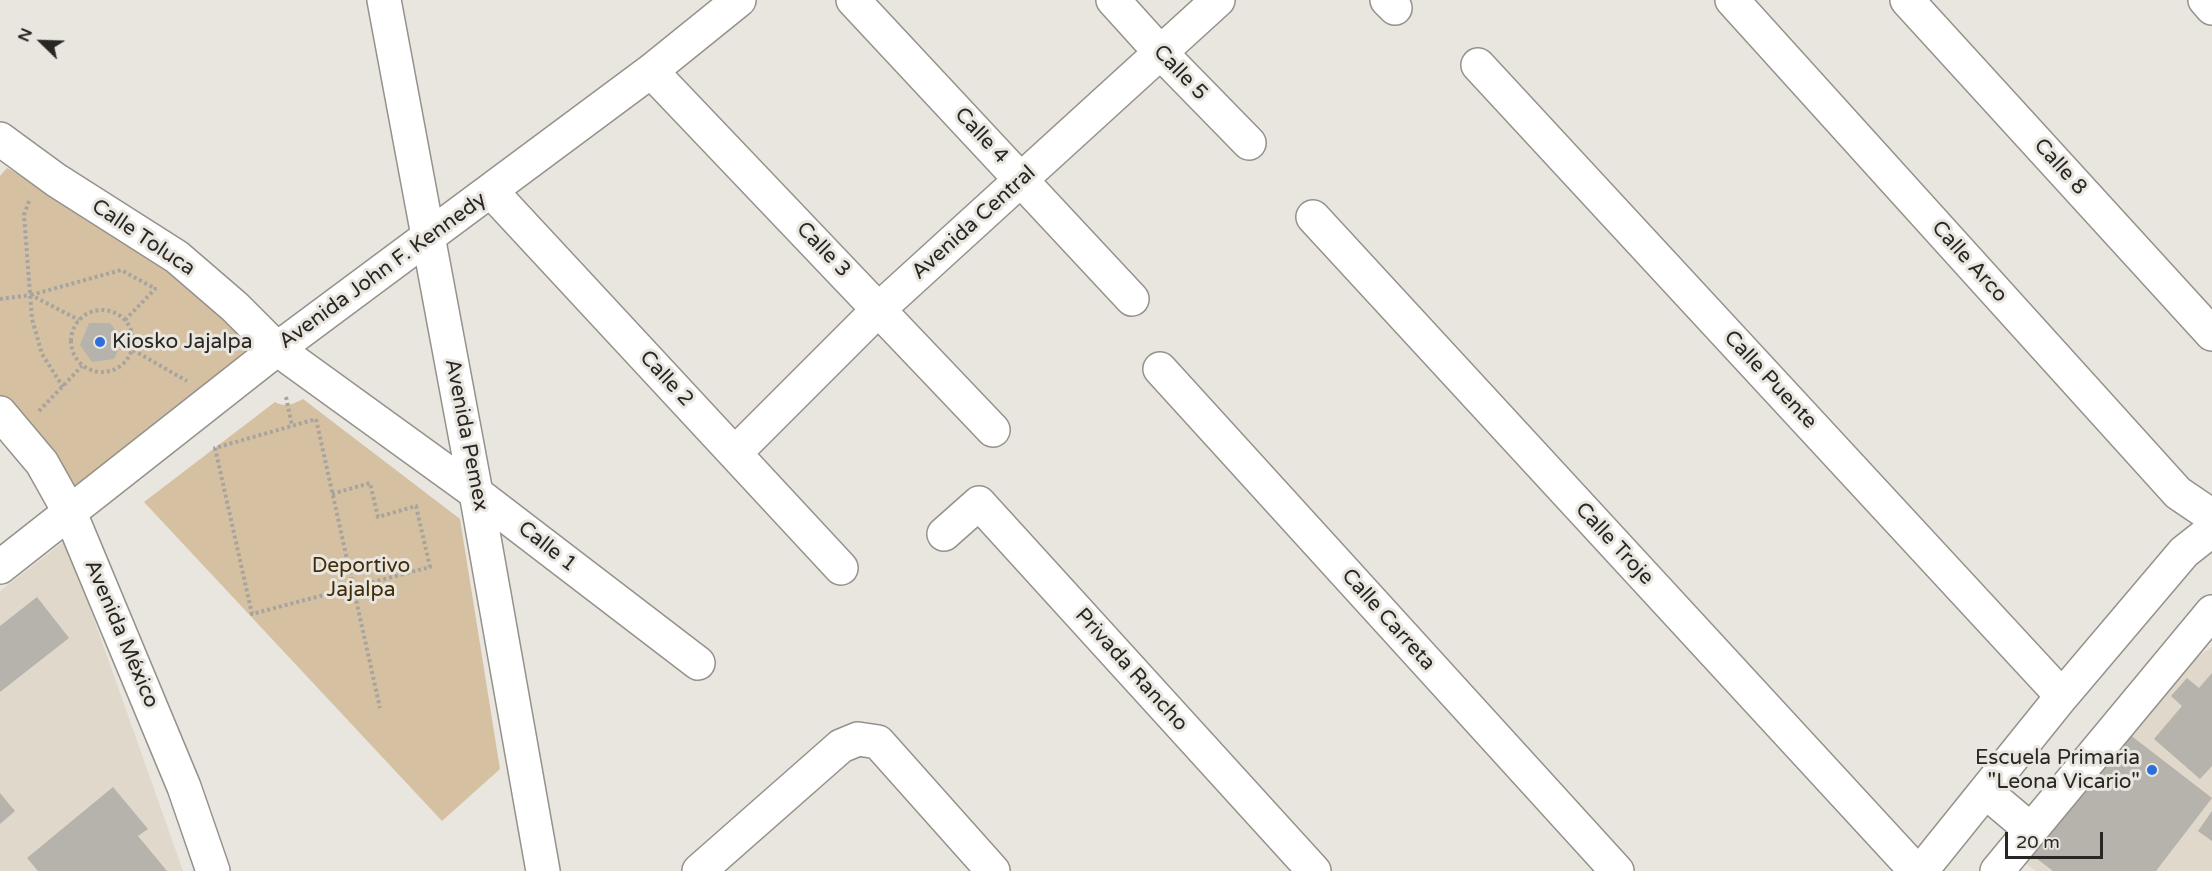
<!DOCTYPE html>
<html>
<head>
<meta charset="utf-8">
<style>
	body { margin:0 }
	#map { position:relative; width:2212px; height:871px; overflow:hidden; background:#e9e5df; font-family:"Varela Round",sans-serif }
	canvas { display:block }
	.north { position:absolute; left:12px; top:12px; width:60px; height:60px; -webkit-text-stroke:4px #e9e5df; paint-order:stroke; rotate:293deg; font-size:16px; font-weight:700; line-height:24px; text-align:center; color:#282724 }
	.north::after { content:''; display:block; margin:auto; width:21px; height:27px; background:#282724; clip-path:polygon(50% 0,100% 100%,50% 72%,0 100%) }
	.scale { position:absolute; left:2005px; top:832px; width:98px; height:27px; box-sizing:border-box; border:3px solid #282724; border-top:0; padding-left:8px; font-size:18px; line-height:21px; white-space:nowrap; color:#282724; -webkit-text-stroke:4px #e9e5df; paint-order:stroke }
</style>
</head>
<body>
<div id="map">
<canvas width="2212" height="871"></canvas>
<div class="north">N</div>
<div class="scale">20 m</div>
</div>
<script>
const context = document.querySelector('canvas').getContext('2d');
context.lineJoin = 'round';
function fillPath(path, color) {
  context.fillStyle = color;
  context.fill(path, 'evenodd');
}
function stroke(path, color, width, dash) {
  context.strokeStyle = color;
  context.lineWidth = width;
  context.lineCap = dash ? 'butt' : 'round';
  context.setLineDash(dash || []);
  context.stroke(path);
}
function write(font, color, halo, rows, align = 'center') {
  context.font = font + ' "Varela Round",sans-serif';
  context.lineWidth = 6;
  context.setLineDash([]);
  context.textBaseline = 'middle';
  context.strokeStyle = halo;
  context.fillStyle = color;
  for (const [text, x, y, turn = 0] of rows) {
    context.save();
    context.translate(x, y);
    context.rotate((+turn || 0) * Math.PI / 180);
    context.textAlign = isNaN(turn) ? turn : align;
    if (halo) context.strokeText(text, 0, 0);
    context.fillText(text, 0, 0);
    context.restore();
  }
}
fillPath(new Path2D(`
	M66,540L183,871H0V591Z
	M2212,647V871H2036L2020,860L2162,680Z`), '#e0d8cb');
fillPath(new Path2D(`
	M7,168L78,206L112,227L228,317L253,353L76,492C58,456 33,420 0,396V176Z
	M303,399L460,519L500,769L442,821L144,502L275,402C286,408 293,404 303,399Z`), '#d5c1a1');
fillPath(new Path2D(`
	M89,323H110L123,340L114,359L92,362L80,345Z
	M37,597L69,638L0,692V626Z
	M2212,673V766L2200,779L2154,739L2182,706L2171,696L2187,678L2199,688Z
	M2125,731L2212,798L2156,871H2053L2032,855Z
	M113,787L148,829L138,836L167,871H38L27,858Z
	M0,793L15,811L0,824Z
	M2212,811V841L2198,831Z`), '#b6b2ac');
const minor = new Path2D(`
	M384,0L476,493L543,871
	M853,0L1132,299
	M1113,0L1161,53L1249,143
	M1387,0L1395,8
	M1732,0L2178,493L2212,516
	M1907,0L2212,334
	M2205,0L2212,8
	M1478,65L2062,696
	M651,71L993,430
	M0,139L56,180L177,257L235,307L277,349L476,493L698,663
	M491,191L841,568
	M1313,217L1916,871
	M1160,369L1617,871
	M0,413L42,463L70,513L184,787L213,871
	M735,453L879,309L1218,0
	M944,534L979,503L1314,871
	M0,567L277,349L651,71L739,0
	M1986,792L2031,830
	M699,871L841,746L858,739L878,742L993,871
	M1921,871L2062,696L2184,552L2212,530
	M1997,871L2212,612`);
stroke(minor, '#95918b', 36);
stroke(new Path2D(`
	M29,201L24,215L32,319L42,354L63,387
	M31,295L121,270L156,289
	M0,299L31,295L79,320
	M71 341a31 31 0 1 1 62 0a31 31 0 1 1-62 0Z
	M125,320L156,288
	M133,350L187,381
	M286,397L292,426
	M39,411L82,366
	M332,494L370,483L378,517L416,506L430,567L252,614L215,448L316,419L380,708`), '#a7a49f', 4, [3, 3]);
stroke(minor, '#fff', 33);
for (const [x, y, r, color] of [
	[100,342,6,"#2b6fdc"],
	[2152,770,6,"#2b6fdc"]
]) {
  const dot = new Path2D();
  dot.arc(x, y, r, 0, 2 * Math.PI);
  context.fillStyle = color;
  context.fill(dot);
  stroke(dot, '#e9e5df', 2);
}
write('21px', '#282724', '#e9e5df', [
	["Calle 5",1180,73,46],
	["Calle 4",981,136,47],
	["Calle 8",2060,167,48],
	["Avenida Central",974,223,-42],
	["Calle Toluca",143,238,34],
	["Calle 3",823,250,46],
	["Calle Arco",1969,262,48],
	["Avenida John F. Kennedy",383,271,-36],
	["Calle 2",666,379,47],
	["Calle Puente",1770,380,47],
	["Avenida Pemex",466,435,79],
	["Calle Troje",1614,544,47],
	["Calle 1",547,547,38],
	["Calle Carreta",1388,620,48],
	["Avenida México",121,634,67],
	["Privada Rancho",1131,670,48]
]);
write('21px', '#282724', '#e9e5df', [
	["Kiosko Jajalpa",112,342],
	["Escuela Primaria",2140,758,"right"],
	["\"Leona Vicario\"",2140,782,"right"]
], 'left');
write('21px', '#412d07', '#e9e5df', [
	["Deportivo",361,566],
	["Jajalpa",361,590]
]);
</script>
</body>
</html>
